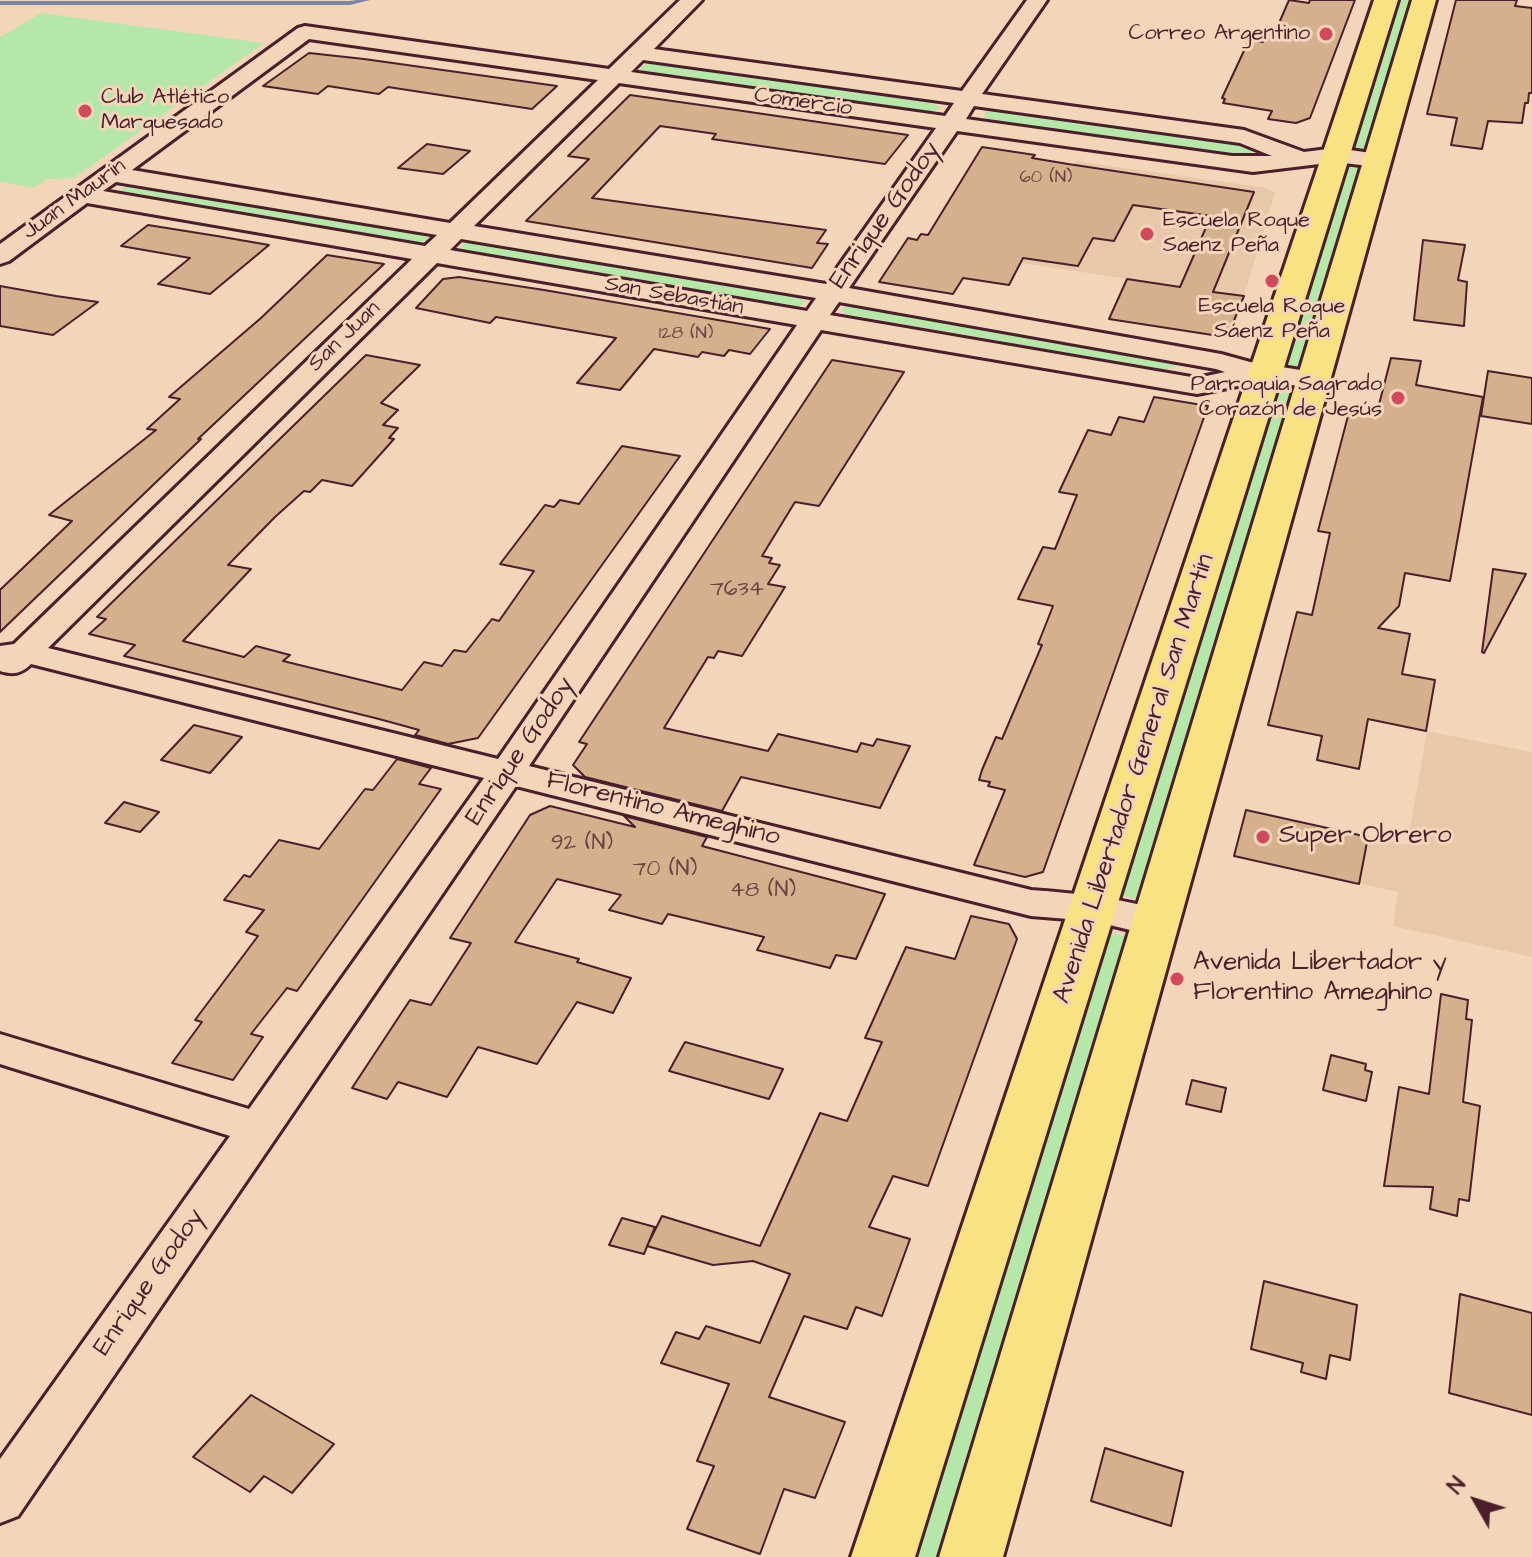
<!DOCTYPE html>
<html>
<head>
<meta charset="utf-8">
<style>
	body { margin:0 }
	#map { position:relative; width:1532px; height:1557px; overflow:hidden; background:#f3d6b9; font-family:"Architects Daughter",sans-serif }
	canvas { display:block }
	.north { position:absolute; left:1436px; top:1461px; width:80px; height:80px; -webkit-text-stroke:6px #f3d6b9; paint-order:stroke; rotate:309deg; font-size:22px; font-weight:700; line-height:32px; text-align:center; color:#4a1f2b }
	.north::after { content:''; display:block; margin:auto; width:28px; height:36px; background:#4a1f2b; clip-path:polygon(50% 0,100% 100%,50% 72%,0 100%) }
</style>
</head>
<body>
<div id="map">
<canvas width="1532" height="1557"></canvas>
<div class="north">N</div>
</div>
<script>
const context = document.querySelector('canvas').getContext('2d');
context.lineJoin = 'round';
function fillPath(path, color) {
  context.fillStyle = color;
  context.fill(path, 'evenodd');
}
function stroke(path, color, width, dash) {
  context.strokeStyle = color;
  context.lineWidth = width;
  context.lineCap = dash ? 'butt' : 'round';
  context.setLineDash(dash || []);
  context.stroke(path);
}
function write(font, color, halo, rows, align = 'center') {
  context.font = font + ' "Architects Daughter",sans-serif';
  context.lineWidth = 6;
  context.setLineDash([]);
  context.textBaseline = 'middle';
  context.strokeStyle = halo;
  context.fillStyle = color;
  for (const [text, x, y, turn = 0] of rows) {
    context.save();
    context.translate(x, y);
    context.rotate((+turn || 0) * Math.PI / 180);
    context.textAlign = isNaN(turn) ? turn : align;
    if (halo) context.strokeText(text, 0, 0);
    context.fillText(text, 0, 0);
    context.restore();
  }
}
fillPath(new Path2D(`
	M1076,161L1267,188L1275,193L1244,296L1014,262Z
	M1427,731L1532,752V957L1393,926L1398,892L1234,856L1246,810L1407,845Z`), '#e7c8a9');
fillPath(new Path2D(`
	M1400,0H1414L1369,151L1353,150Z
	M41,13L264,43L74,178L47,179L34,188L0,182V37Z
	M660,63L930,101L941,108L930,113L648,75L639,70L643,65Z
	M997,110L1245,146L1254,151L1241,157L990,120L984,117L986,112Z
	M1348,165L1364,167L1303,370L1285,367Z
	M135,186L421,234L431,239L415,244L120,191L125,187Z
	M472,241L792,296L805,301L800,306H790L461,250L463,243Z
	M849,304L1169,359L1178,365L1166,370L845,314L841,310Z
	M1292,385L1297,387L1139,901L1120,894L1279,386Z
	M1113,933L1131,938L948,1557H912L1107,936Z`), '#b5e7a8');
fillPath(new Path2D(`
	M357,0H370L350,5H0V1H350Z`), '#7786a3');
const building = new Path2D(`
	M1289,0L1309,3L1310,0H1355L1310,118L1296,123L1268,119L1272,111L1223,103L1225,99L1222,98L1249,40L1263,42L1268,29L1276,30Z
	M1456,0H1517L1515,6L1532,8V93H1529L1528,103H1525L1522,123L1488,121L1482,149L1451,145L1457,118L1427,114Z
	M309,53L364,59L557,86L532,109L388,87L379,94L328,86L318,94L263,86Z
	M630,95L736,110L908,135L885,164L712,139L716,134L660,126L592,198L826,230L817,243L828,244L812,268L526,221L589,159L568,156Z
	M427,144L470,151L443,174L398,168Z
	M982,147L1035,155L1032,158L1068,164L1254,192L1213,292L1244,296L1229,333L1219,336L1109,319L1127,279L1180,287L1211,216L1133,205L1114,241L1093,238L1078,266L1023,258L1009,285L963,278L953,294L879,282L908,238L917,240L921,234L928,235Z
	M148,225L217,236L269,245L210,294L158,284L190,258L121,246Z
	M1423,240L1465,245L1458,280L1467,282L1464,326L1414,320Z
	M327,255L384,264L198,439H201L0,632V590L72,521L49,515L156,430L147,429L180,399L169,397L261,318Z
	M459,277L544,290L770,329L750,354L729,350L724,356L702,352L698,357L654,349L620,390L577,383L616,338L496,317L490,323L416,308L443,279Z
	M0,286L56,296L98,302L53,335L0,326Z
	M366,355L420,365L381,403L398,410L383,425L398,428L389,438L394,439L352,486L322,480L310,492L304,491L275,517L228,565L251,569L183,641L244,657L256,646L290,655L283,661L402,690L424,662L442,666L454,650L466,652L492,619L499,621L534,571L500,564L545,505L554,507L560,500L579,504L622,446L680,456L478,738L448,744L415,735L419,730L379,719L124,656L135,645L89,634L106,619L97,617Z
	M1391,358L1421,361L1416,385L1483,397L1450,581L1405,573L1399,606L1378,628L1410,634L1402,674L1435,680L1426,731L1368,719L1359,769L1317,760L1322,736L1268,725L1297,612L1312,615L1330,533L1318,531L1349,412L1376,416Z
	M832,360L904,372L819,506L795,502L762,556L772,558L769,563L780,565L768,584L785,587L742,656L718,651L714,658L708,657L664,728L768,751L778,734L857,752L861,743L873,746L877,739L910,746L880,808L741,777L722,811L585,777L573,765L587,744L579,742Z
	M1488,371L1532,378V424L1481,416Z
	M1154,397L1208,406L1043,872L1025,877L974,865L1005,790L988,786L990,782L979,780L982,770L996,737L1002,739L1042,645L1038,644L1053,606L1018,599L1043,547L1055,549L1077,495L1059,492L1088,430L1111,435L1119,417L1144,422Z
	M1493,569L1526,574L1484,653L1482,652Z
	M194,725L242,737L210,773L161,760Z
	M397,759L431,768L419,784L441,789L297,991L287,988L251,1034L263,1037L233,1080L172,1063L202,1022L195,1020L258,936L246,932L264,910L224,900L244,875L250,877L279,840L319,849L365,789L373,790Z
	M124,802L159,812L140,832L105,823Z
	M550,806L635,827L624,816L707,837L702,846L885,894L856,959L836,955L830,968L757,950L764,937L668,914L662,924L609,910L621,895L557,879L515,942L579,959L577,962L631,978L613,1013L577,1002L537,1064L478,1047L447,1097L398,1082L387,1099L352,1088L410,1000L431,1005L471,943L450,938L530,815Z
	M1246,810L1368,837L1359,884L1234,856Z
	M971,916L1009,924L1017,939L928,1186L893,1176L869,1227L910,1239L882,1316L856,1307L847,1329L804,1316L769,1397L845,1422L815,1498L784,1489L760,1554L687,1529L714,1466L697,1461L729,1384L661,1363L676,1332L699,1339L706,1326L760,1343L790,1274L753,1261L713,1265L647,1246L662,1216L760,1246L820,1113L847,1121L882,1042L865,1038L906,947L955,959Z
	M1441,994L1468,1000L1466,1019L1472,1020L1463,1102L1480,1106L1469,1201L1459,1199L1457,1216L1430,1209L1433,1187L1384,1186L1399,1087L1429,1094Z
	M685,1042L783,1069L769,1099L669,1071Z
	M1331,1055L1366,1064L1365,1070L1372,1072L1366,1101L1323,1090Z
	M1192,1080L1226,1088L1221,1112L1186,1104Z
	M622,1218L655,1227L644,1254L609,1245Z
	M1264,1281L1357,1305L1350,1360L1330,1355L1326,1379L1301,1372L1303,1363L1251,1349Z
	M1460,1294L1532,1313V1415L1449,1393Z
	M251,1395L334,1444L292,1493L264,1476L250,1492L193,1457Z
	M1105,1448L1183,1472L1171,1526L1091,1501Z`);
fillPath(building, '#d5b08d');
stroke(building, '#4a1f2b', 2);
const street = new Path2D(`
	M680,0H702L654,49L962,91L1027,0H1047L982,94L1244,130L1304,152L1336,148L1385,155L1389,160L1385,165L1377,167L1336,162L1253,172L957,131L849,288L1221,354L1250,362L1313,372L1323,374L1327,380L1323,386L1313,388L1263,381L1197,394L821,330L529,766L1031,890C1078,893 1123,899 1169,912L1174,922L1169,932L1155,936L1093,921L1031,916L516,786L18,1516L0,1523V1459L230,1136L0,1064V1034L249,1109L484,778L31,664C21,674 13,675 0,671V646L14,644L412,259L87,203L9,261L0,264V244L298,28L305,26L609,69ZM309,39L598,80L450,223L132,170ZM643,60L954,103L945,116L631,72ZM619,83L936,128L826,284L474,226ZM974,106L1240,143L1272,156H1232L966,119ZM116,182L437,235L425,246L103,191ZM461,239L816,298L807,311L450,250ZM437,263L797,325L498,759L48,648ZM839,302L1216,369L1225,372L1197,378L830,315Z`);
const primary = new Path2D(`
	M1374,0H1398L915,1557H851Z
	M1412,0H1436L1003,1557H939Z`);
stroke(street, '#4a1f2b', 6);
stroke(primary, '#4a1f2b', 6);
fillPath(street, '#f3d6b9');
fillPath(primary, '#f8e281');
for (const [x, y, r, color] of [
	[1326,34,8,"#d1495b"],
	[85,111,8,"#d1495b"],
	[1147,234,8,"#d1495b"],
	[1272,281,8,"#d1495b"],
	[1398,398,8,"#d1495b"],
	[1263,837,8,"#d1495b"],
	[1177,979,8,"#d1495b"]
]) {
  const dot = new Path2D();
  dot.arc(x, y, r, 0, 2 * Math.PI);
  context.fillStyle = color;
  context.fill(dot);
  stroke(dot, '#f3d6b9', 3);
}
write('18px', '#6d4344', null, [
	["60 (N)",1046,178],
	["128 (N)",686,334]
]);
write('22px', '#4a1f2b', '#f3d6b9', [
	["Correo Argentino",1310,34],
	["Club Atlético",101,98,"left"],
	["Marquesado",101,123,"left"],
	["Escuela Roque",1163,221,"left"],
	["Saenz Peña",1163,246,"left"],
	["Escuela Roque",1272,307,"center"],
	["Sáenz Peña",1272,332,"center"],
	["Parroquia Sagrado",1382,385],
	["Corazón de Jesús",1382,410]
], 'right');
write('22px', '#4a1f2b', '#f3d6b9', [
	["Comercio",803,103,8],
	["Juan Maurín",75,200,-36],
	["San Sebastián",674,297,10],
	["San Juan",345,337,-44]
]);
write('22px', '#6d4344', null, [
	["7634",737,590],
	["92 (N)",582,844],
	["70 (N)",665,870],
	["48 (N)",763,891]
]);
write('26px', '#4a1f2b', '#f3d6b9', [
	["Enrique Godoy",886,216,-55],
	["Enrique Godoy",521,752,-56],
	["Avenida Libertador General San Martín",1135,779,-72],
	["Florentino Ameghino",663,810,14],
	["Enrique Godoy",150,1283,-55]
]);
write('26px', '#4a1f2b', '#f3d6b9', [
	["Super Obrero",1279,837],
	["Avenida Libertador y",1193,964],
	["Florentino Ameghino",1193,994]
], 'left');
</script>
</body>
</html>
